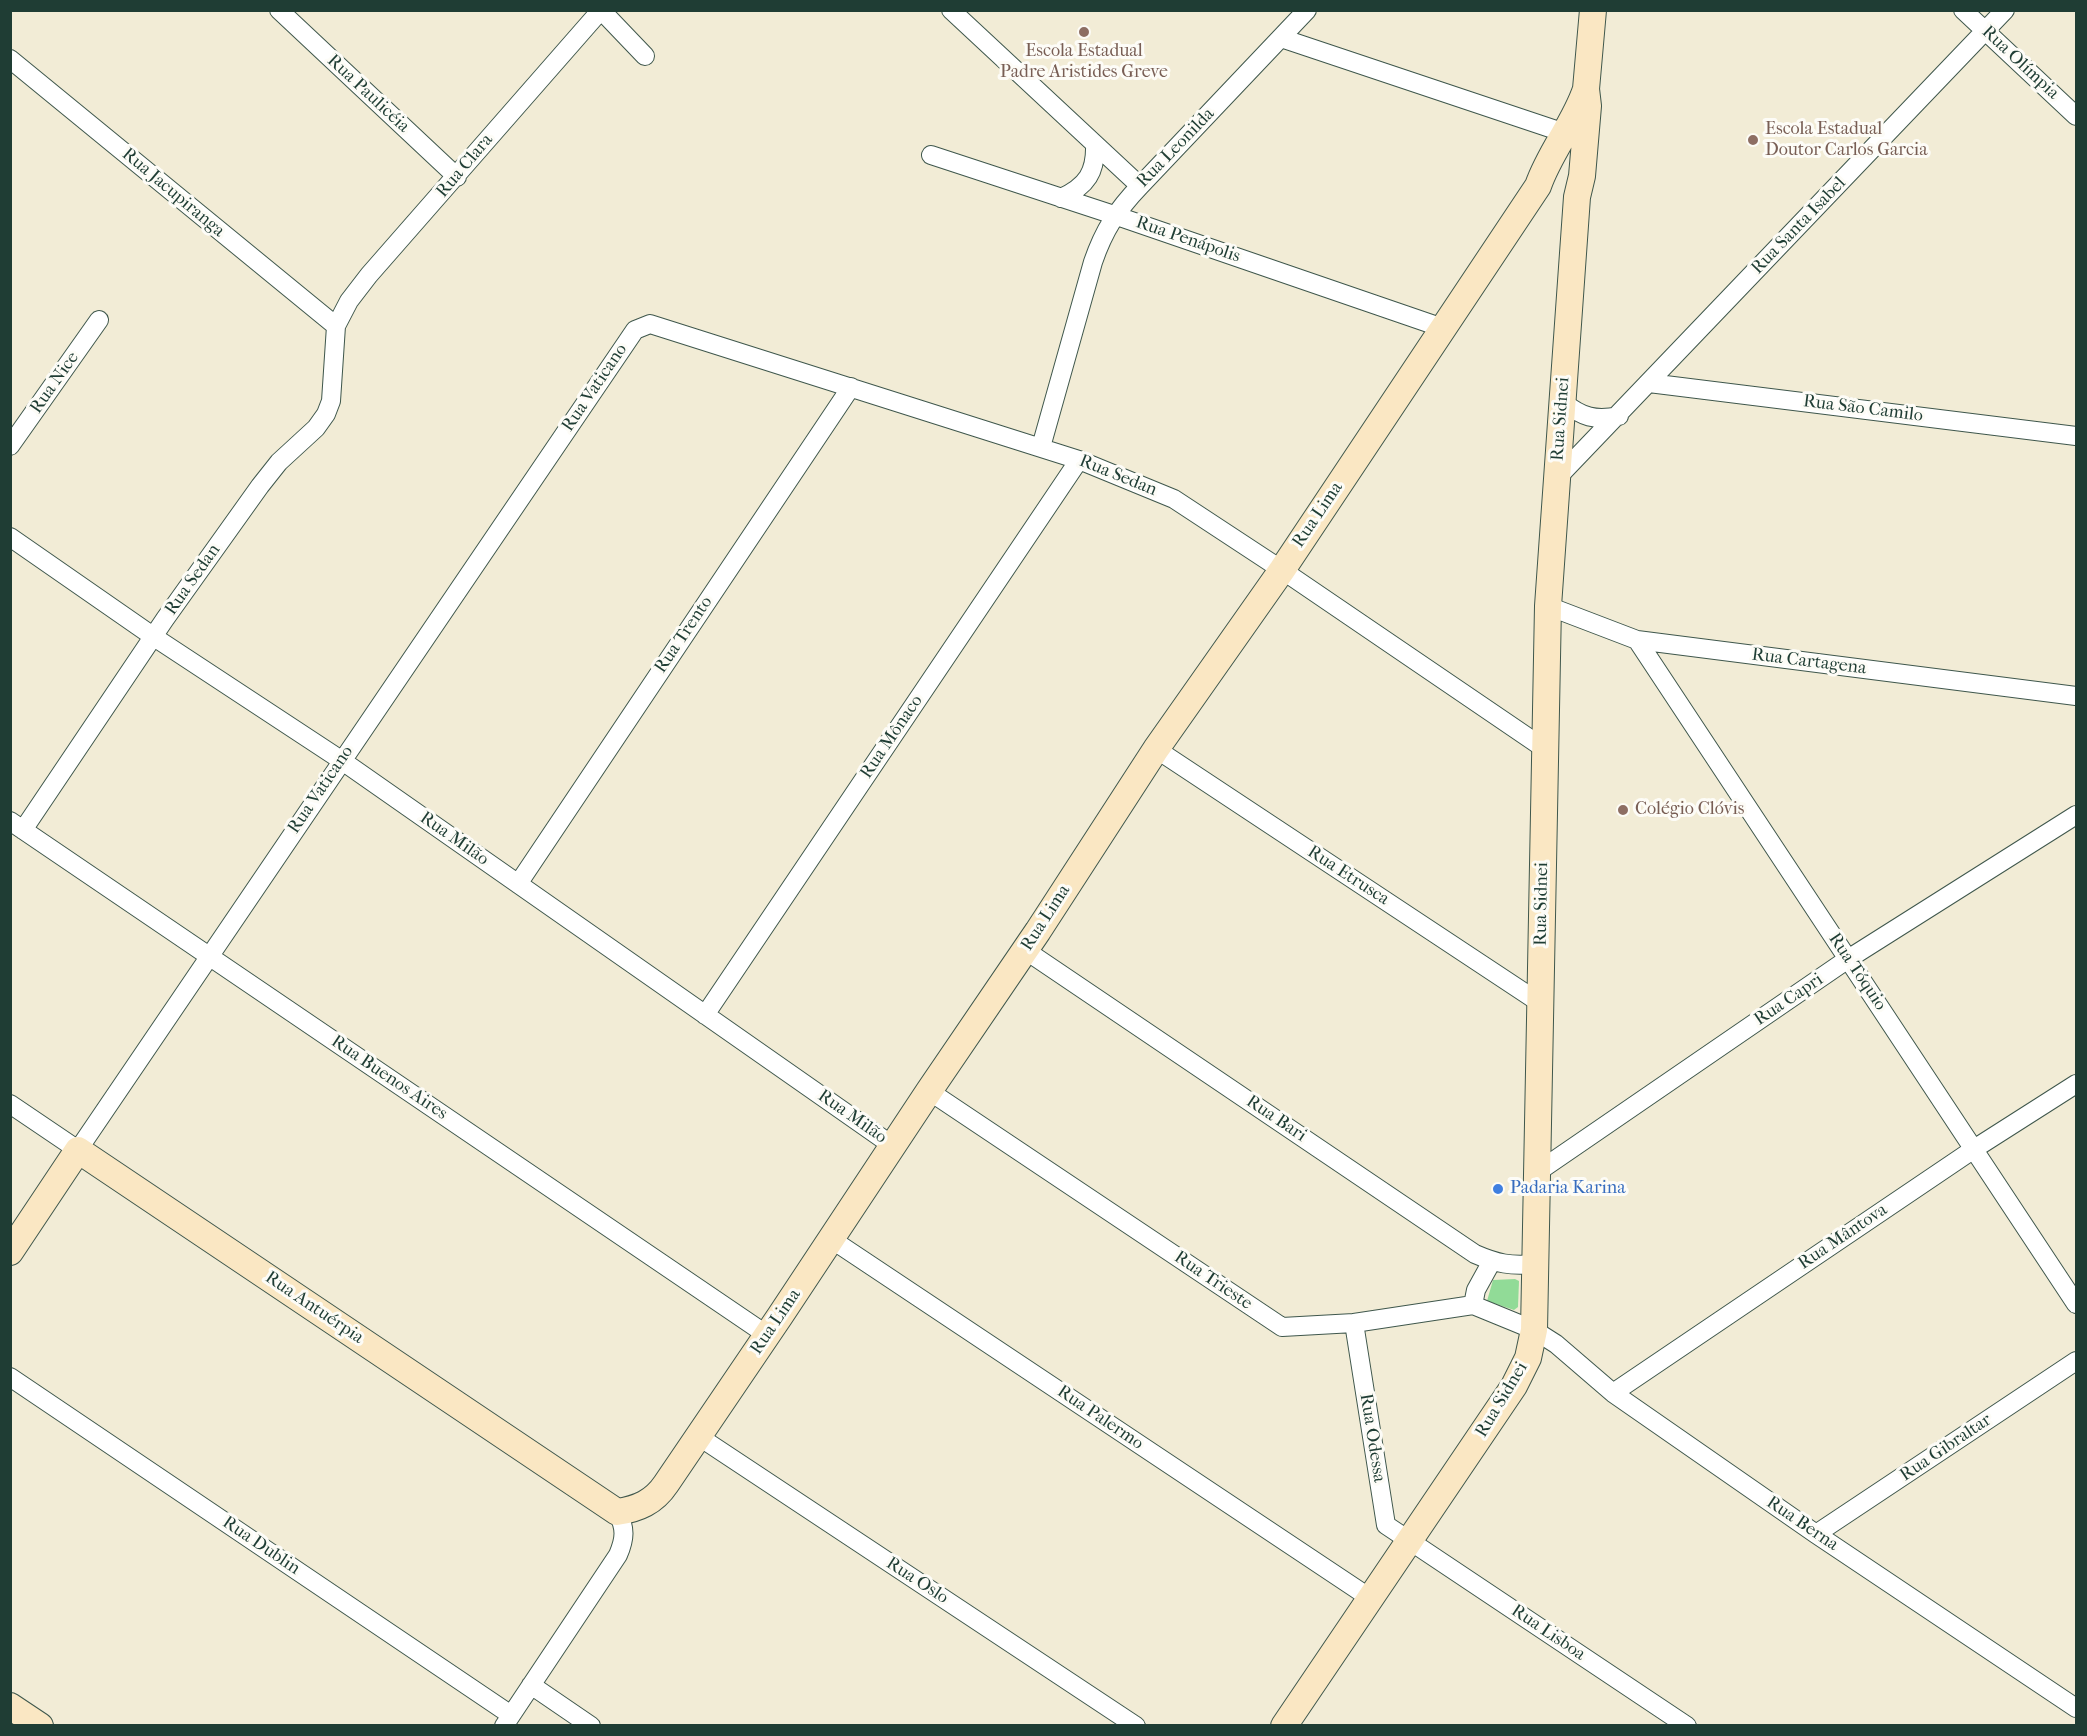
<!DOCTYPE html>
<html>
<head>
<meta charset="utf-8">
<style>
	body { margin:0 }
	#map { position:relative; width:2087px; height:1736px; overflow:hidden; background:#f2ecd6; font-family:"IM FELL French Canon",serif }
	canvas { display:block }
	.frame { position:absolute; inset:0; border:12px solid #1f3d34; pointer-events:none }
</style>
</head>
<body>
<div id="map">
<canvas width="2087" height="1736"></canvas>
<div class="frame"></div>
</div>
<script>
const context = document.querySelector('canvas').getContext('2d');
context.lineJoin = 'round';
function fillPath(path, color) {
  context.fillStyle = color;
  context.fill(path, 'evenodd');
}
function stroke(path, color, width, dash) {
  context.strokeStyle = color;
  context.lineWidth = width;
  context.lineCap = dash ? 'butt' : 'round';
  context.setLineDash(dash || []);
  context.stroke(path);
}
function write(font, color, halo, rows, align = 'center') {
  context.font = font + ' "IM FELL French Canon",serif';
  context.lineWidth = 6;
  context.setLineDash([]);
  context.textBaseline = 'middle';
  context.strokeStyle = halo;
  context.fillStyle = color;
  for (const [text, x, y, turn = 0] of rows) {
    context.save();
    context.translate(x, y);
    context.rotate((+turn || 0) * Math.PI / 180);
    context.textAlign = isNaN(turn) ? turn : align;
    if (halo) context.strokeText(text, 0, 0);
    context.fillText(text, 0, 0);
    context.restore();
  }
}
fillPath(new Path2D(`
	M1515,1279L1519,1281L1518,1307L1514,1310L1487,1301L1493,1280Z`), '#91db97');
const street = new Path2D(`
	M279,10L457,177
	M951,10L1140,186
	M1963,10L2076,116
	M1281,38L1565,133
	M10,59L336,326
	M931,155L1114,215L1443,328
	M1061,198C1087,186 1096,172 1095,144
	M1649,383L2076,436
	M1563,402C1582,417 1595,421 1619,416
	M10,446L99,320
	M1041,447L1093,262C1104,230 1117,210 1140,186L1307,10
	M1557,478L2005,10
	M10,537L154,637L341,760L893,1146
	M1548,606L1637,640L2076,696
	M1637,640L2076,1304
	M1156,749L1540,1003
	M10,821L767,1335
	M23,830L165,619L260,486L279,462L316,428L326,414L331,401L336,326L349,301L369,275L601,10L645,56
	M518,884L851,387
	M1025,950L1475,1254C1498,1264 1510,1266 1535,1264
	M705,1015L1079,460
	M929,1091L1282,1327L1354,1323L1473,1305L1534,1330L1556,1344L1613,1393L1816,1534L2076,1708
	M10,1104L78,1150L635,330L650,324L1079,460L1174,499L1282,570L1545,749
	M1536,1173L1848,959L2076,815
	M831,1239L1370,1598
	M1473,1305L1476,1290L1492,1261
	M1354,1323L1386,1525L1687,1726
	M10,1377L511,1715
	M1613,1393L1974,1149L2076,1084
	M698,1436L1136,1726
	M1816,1534L2076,1361
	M531,1685L591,1726
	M504,1726L618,1555C625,1539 626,1528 617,1512`);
const secondary = new Path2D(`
	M10,1252L78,1150L617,1512C638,1509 654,1502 666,1484L780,1316L929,1091L1038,931L1156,749L1282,570L1538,186C1550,151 1575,123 1586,89
	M10,1706L40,1726
	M1284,1726L1514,1386L1528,1358L1534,1330L1548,606L1577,197L1582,176L1588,106L1586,89L1593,10`);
stroke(street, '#3f574c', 20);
stroke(secondary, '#3f574c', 28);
stroke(street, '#fff', 18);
stroke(secondary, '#fae7c3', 26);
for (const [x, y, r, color] of [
	[1084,32,6,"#8d6e63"],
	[1753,140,6,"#8d6e63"],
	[1623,810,6,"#8d6e63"],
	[1498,1189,6,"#3f7fe0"]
]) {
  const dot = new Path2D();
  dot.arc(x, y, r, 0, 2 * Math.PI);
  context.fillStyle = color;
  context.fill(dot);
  stroke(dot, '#fdfcf7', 2);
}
write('18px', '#785e54', '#fdfcf7', [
	["Escola Estadual",1084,52,"center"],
	["Padre Aristides Greve",1084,73,"center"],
	["Escola Estadual",1765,130],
	["Doutor Carlos Garcia",1765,151],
	["Colégio Clóvis",1635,810]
], 'left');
write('18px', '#1f3d34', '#fdfcf7', [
	["Rua Olímpia",2020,63,43],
	["Rua Paulicéia",368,94,43],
	["Rua Leonilda",1176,148,-46],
	["Rua Clara",465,166,-50],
	["Rua Jacupiranga",173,193,40],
	["Rua Santa Isabel",1799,226,-46],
	["Rua Penápolis",1188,240,19],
	["Rua Nice",55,383,-55],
	["Rua Vaticano",595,388,-56],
	["Rua São Camilo",1863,409,7],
	["Rua Sidnei",1561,419,-86],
	["Rua Sedan",1118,476,22],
	["Rua Lima",1318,515,-56],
	["Rua Sedan",193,580,-55],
	["Rua Trento",684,635,-56],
	["Rua Cartagena",1809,662,7],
	["Rua Mônaco",892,737,-56],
	["Rua Vaticano",321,790,-56],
	["Rua Milão",454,839,35],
	["Rua Etrusca",1348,876,33],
	["Rua Sidnei",1542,904,-89],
	["Rua Lima",1046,918,-57],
	["Rua Tóquio",1857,972,56],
	["Rua Capri",1789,1000,-34],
	["Rua Buenos Aires",389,1078,34],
	["Rua Milão",852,1117,35],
	["Rua Bari",1276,1119,34],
	["Rua Mântova",1843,1237,-34],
	["Rua Trieste",1213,1281,34],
	["Rua Antuérpia",314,1308,34],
	["Rua Lima",776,1322,-56],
	["Rua Sidnei",1502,1400,-59],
	["Rua Palermo",1100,1418,34],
	["Rua Odessa",1372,1438,81],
	["Rua Gibraltar",1946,1448,-34],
	["Rua Berna",1802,1524,34],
	["Rua Dublin",261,1546,34],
	["Rua Oslo",917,1581,33],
	["Rua Lisboa",1548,1633,34]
]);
write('18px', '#366cbe', '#fdfcf7', [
	["Padaria Karina",1510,1189]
], 'left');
</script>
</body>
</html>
